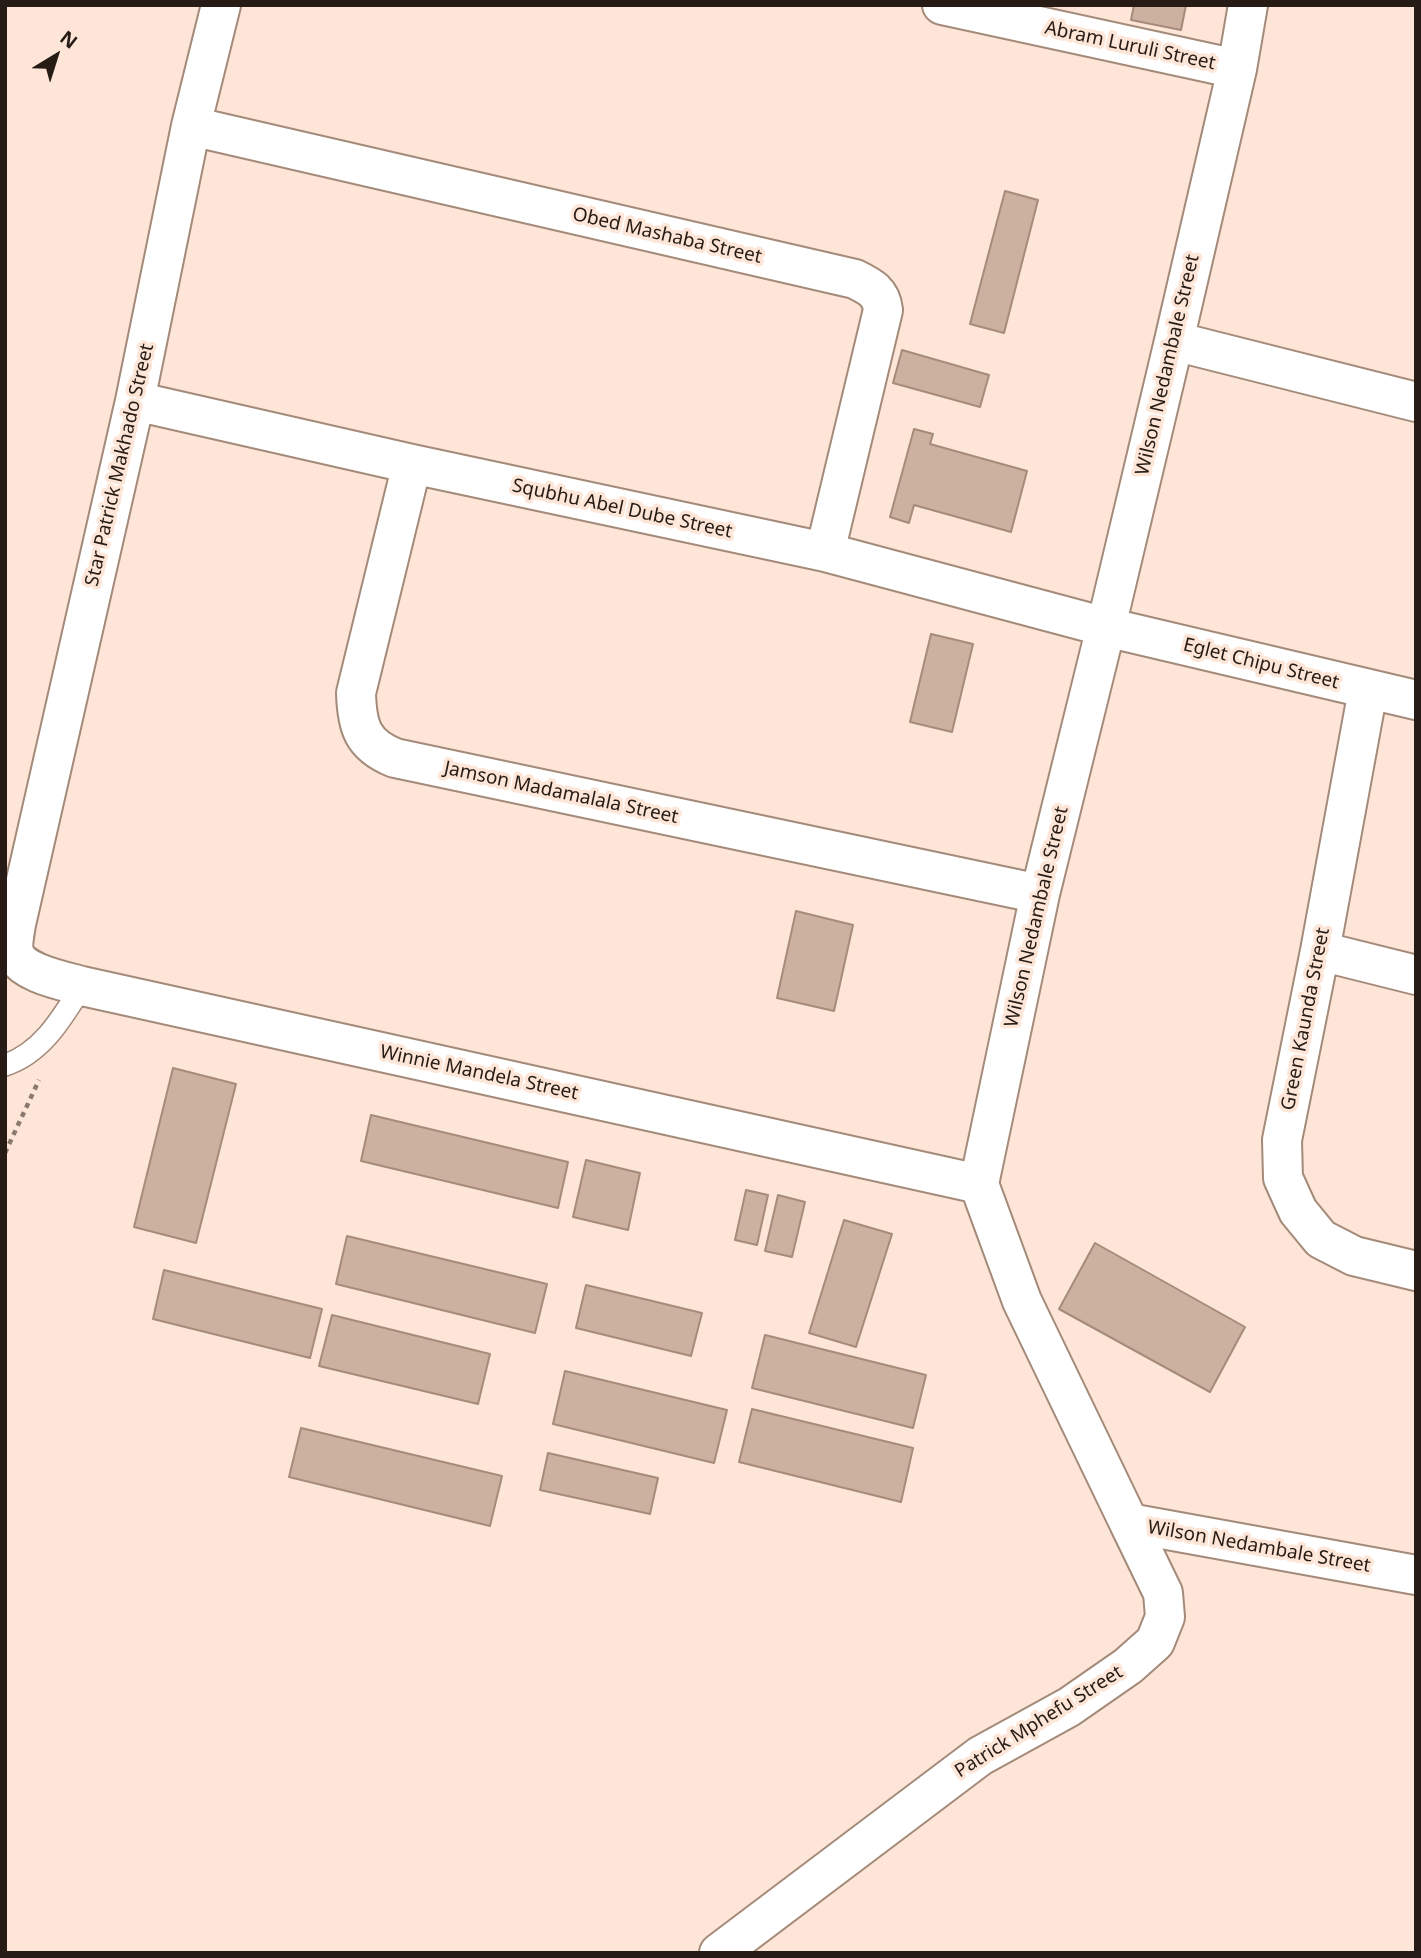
<!DOCTYPE html>
<html>
<head>
<meta charset="utf-8">
<style>
	body { margin:0 }
	#map { position:relative; width:1421px; height:1958px; overflow:hidden; background:#fde6d7; font-family:"Noto Sans",sans-serif }
	canvas { display:block }
	.frame { position:absolute; inset:0; border:7px solid #261b15; pointer-events:none }
	.north { position:absolute; left:21px; top:21px; width:70px; height:70px; -webkit-text-stroke:5px #fde6d7; paint-order:stroke; rotate:38deg; font-size:19px; font-weight:700; line-height:28px; text-align:center; color:#261b15 }
	.north::after { content:''; display:block; margin:auto; width:24px; height:32px; background:#261b15; clip-path:polygon(50% 0,100% 100%,50% 72%,0 100%) }
</style>
</head>
<body>
<div id="map">
<canvas width="1421" height="1958"></canvas>
<div class="frame"></div>
<div class="north">N</div>
</div>
<script>
const context = document.querySelector('canvas').getContext('2d');
context.lineJoin = 'round';
function fillPath(path, color) {
  context.fillStyle = color;
  context.fill(path, 'evenodd');
}
function stroke(path, color, width, dash) {
  context.strokeStyle = color;
  context.lineWidth = width;
  context.lineCap = dash ? 'butt' : 'round';
  context.setLineDash(dash || []);
  context.stroke(path);
}
function write(font, color, halo, rows, align = 'center') {
  context.font = font + ' "Noto Sans",sans-serif';
  context.lineWidth = 7;
  context.setLineDash([]);
  context.textBaseline = 'middle';
  context.strokeStyle = halo;
  context.fillStyle = color;
  for (const [text, x, y, turn = 0] of rows) {
    context.save();
    context.translate(x, y);
    context.rotate((+turn || 0) * Math.PI / 180);
    context.textAlign = isNaN(turn) ? turn : align;
    if (halo) context.strokeText(text, 0, 0);
    context.fillText(text, 0, 0);
    context.restore();
  }
}
const building = new Path2D(`
	M1134,5H1186L1181,30L1131,20Z
	M1005,191L1038,200L1004,333L970,324Z
	M902,350L989,375L980,407L893,383Z
	M914,429L933,434L930,444L1027,471L1011,532L914,505L909,523L890,517Z
	M931,634L973,644L952,732L910,722Z
	M796,911L853,925L834,1011L777,998Z
	M173,1068L236,1084L196,1243L134,1227Z
	M371,1115L568,1162L558,1208L361,1161Z
	M586,1160L640,1173L628,1230L573,1217Z
	M746,1190L768,1195L757,1245L735,1240Z
	M778,1195L805,1202L792,1257L765,1251Z
	M844,1220L892,1234L856,1347L809,1333Z
	M347,1236L547,1284L535,1333L336,1284Z
	M1095,1243L1245,1327L1210,1392L1059,1309Z
	M164,1270L322,1309L310,1358L153,1319Z
	M586,1285L702,1313L691,1356L576,1328Z
	M332,1315L490,1354L478,1404L319,1366Z
	M765,1335L926,1375L913,1428L752,1388Z
	M565,1371L727,1410L714,1463L553,1424Z
	M752,1409L913,1448L901,1502L739,1462Z
	M301,1428L502,1476L490,1526L289,1477Z
	M548,1453L658,1478L650,1514L540,1490Z`);
fillPath(building, '#cdb1a0');
stroke(building, '#a68b7b', 2);
const lane = new Path2D(`
	M5,1065C42,1053 62,1018 82,986`);
const street = new Path2D(`
	M221,5L191,126L135,401L16,924C15,932 12,944 14,952C20,973 64,981 82,986L979,1184
	M942,5L1237,69
	M1248,5L1237,69L1174,341L1106,627L1040,894L979,1184L1022,1301L1129,1523L1416,1575
	M191,126L855,279C871,287 881,292 883,310L825,552
	M1174,341L1416,402
	M135,401L412,464L825,552L1106,627L1416,700
	M412,464L356,693C357,726 362,745 395,758L1040,894
	M1368,690L1320,951L1282,1140L1283,1178L1298,1211L1321,1239L1354,1256L1416,1271
	M1320,951L1416,975
	M719,1953L980,1756L1069,1707L1128,1666L1155,1642L1165,1617L1163,1593L1129,1523`);
stroke(lane, '#a48a79', 24);
stroke(street, '#a48a79', 42);
stroke(new Path2D(`
	M5,1153L39,1080`), '#89796f', 4.5, [5, 5]);
stroke(lane, '#fff', 21);
stroke(street, '#fff', 38);
write('19px', '#261b15', '#fde6d7', [
	["Abram Luruli Street",1130,46,12],
	["Obed Mashaba Street",667,236,13],
	["Wilson Nedambale Street",1168,365,-77],
	["Star Patrick Makhado Street",120,465,-77],
	["Squbhu Abel Dube Street",622,509,12],
	["Eglet Chipu Street",1261,664,14],
	["Jamson Madamalala Street",561,793,12],
	["Wilson Nedambale Street",1037,917,-77],
	["Green Kaunda Street",1306,1019,-79],
	["Winnie Mandela Street",479,1073,12],
	["Wilson Nedambale Street",1259,1547,10],
	["Patrick Mphefu Street",1039,1722,-32]
]);
</script>
</body>
</html>
